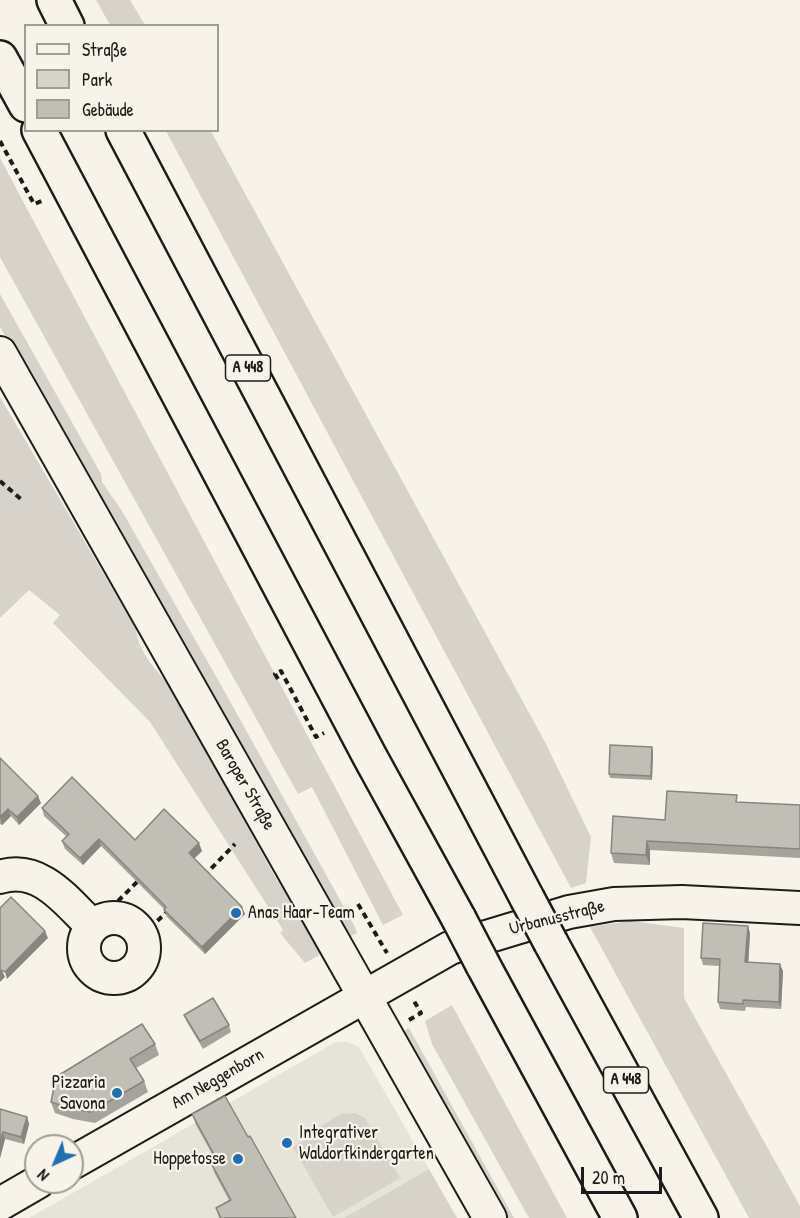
<!DOCTYPE html>
<html>
<head>
<meta charset="utf-8">
<style>
	body { margin:0 }
	#map { position:relative; width:800px; height:1218px; overflow:hidden; background:#f7f3e8; font-family:"Patrick Hand",sans-serif }
	canvas { display:block }
	.legend { position:absolute; left:24px; top:24px; width:195px; height:108px; box-sizing:border-box; background:#f7f3e8; border:2px solid #9f9d96; margin:0; padding:8px 10px; list-style:none; font-size:18px; color:#1c1c1c }
	.legend li { display:flex; align-items:center; gap:12px; height:30px }
	.legend b { width:30px; border:2px solid #9f9d96 }
	.north { position:absolute; left:24px; top:1134px; width:60px; height:60px; box-sizing:border-box; background:#f7f3e8; border:2px solid #9f9d96; border-radius:50%; rotate:224deg; font-size:16px; font-weight:700; line-height:24px; text-align:center; color:#1c1c1c }
	.north::after { content:''; display:block; margin:auto; width:21px; height:27px; background:#1f6fb2; clip-path:polygon(50% 0,100% 100%,50% 72%,0 100%) }
	.scale { position:absolute; left:581px; top:1167px; width:81px; height:27px; box-sizing:border-box; border:3px solid #1c1c1c; border-top:0; padding-left:8px; font-size:18px; line-height:21px; white-space:nowrap; color:#1c1c1c; -webkit-text-stroke:4px #f7f3e8; paint-order:stroke }
</style>
</head>
<body>
<div id="map">
<canvas width="800" height="1218"></canvas>
<ul class="legend">
<li><b style="height:8px;background:#f7f3e8"></b>Straße</li>
<li><b style="height:16px;background:#d7d3cb"></b>Park</li>
<li><b style="height:16px;background:#c0beb5"></b>Gebäude</li>
</ul>
<div class="north">N</div>
<div class="scale">20 m</div>
</div>
<script>
const context = document.querySelector('canvas').getContext('2d');
context.lineJoin = 'round';
function fillPath(path, color) {
  context.fillStyle = color;
  context.fill(path, 'evenodd');
}
function stroke(path, color, width, dash) {
  context.strokeStyle = color;
  context.lineWidth = width;
  context.lineCap = dash ? 'butt' : 'round';
  context.setLineDash(dash || []);
  context.stroke(path);
}
function write(font, color, halo, rows, align = 'center') {
  context.font = font + ' "Patrick Hand",sans-serif';
  context.lineWidth = 4.5;
  context.setLineDash([]);
  context.textBaseline = 'middle';
  context.strokeStyle = halo;
  context.fillStyle = color;
  for (const [text, x, y, turn = 0] of rows) {
    context.save();
    context.translate(x, y);
    context.rotate((+turn || 0) * Math.PI / 180);
    context.textAlign = isNaN(turn) ? turn : align;
    if (halo) context.strokeText(text, 0, 0);
    context.fillText(text, 0, 0);
    context.restore();
  }
}
fillPath(new Path2D(`
	M336,1042H348L359,1047L429,1169L344,1218H29Z`), '#e6e3d9');
fillPath(new Path2D(`
	M96,0H130L145,25H110Z
	M166,131H210L212,133L545,742L591,837L586,883L571,888Z
	M0,158L377,866L403,915L383,925L312,787L298,794L0,257Z
	M0,294L101,474L102,482L122,511L226,694L355,927L357,933L347,938L0,327Z
	M0,397L136,629C137,649 155,670 169,684L275,877L282,888L287,885L325,952L305,963L280,933L283,930L150,722L53,623L60,615L29,590L0,618Z
	M630,921L684,928V998L800,1206V1218H749L590,927Z
	M452,1005L567,1218H529L432,1044L425,1021Z
	M409,1028L514,1218H504L400,1033Z
	M355,1113L365,1118L400,1178L333,1217L293,1147L321,1131L319,1127L341,1114Z
	M429,1169L457,1218H344Z`), '#d7d3cb');
const minor = new Path2D(`
	M0,353L490,1218
	M0,877C40,864 67,902 92,926
	M84 948a30 30 0 1 1 60 0a30 30 0 1 1-60 0Z
	M72,1163L450,948L569,912L614,904L682,902L800,908
	M0,1204L38,1182`);
const highway = new Path2D(`
	M54,0L67,26
	M0,58L26,105
	M39,130L369,755L459,919
	M123,130L527,898
	M551,943L701,1218
	M483,965L620,1218`);
stroke(minor, '#1c1c1c', 36);
stroke(highway, '#1c1c1c', 38);
stroke(new Path2D(`
	M0,141L34,204L44,200
	M0,481L22,500
	M278,679L275,674L281,671L316,737L324,733
	M204,876L235,844
	M358,904L387,953
	M116,911L117,902L137,882
	M142,935L168,911
	M409,1020L421,1013L414,1001`), '#1c1c1c', 4, [6, 4.5]);
stroke(minor, '#f7f3e8', 32);
stroke(highway, '#f7f3e8', 33);
const highwayBridge = new Path2D(`
	M527,898L551,943
	M459,919L483,965`);
stroke(highwayBridge, '#1c1c1c', 38, []);
stroke(highwayBridge, '#f7f3e8', 33);
fillPath(new Path2D(`
	M653,751L652,780L610,778L609,774Z
	M0,758L41,803L19,825L11,816L2,825L0,824Z
	M739,802L800,805V858L650,850V865L614,863L611,853L665,820Z
	M42,808L135,840L202,851L194,859L242,907L245,914L205,954L167,917L164,909L101,846L83,865L65,849L62,841L67,837L44,816Z
	M750,933L748,963L783,971L781,1009L746,1007L745,1011L720,1009L718,1002L720,966L703,965L701,958Z
	M184,1015L229,1025L231,1032L203,1049L187,1022Z
	M155,1044L159,1055L136,1068L144,1081L148,1092L95,1123L73,1119L55,1113L51,1102Z
	M0,1109L27,1117L29,1124L24,1144L5,1139L0,1158Z
	M192,1114L248,1137L296,1218H219L216,1208L229,1200L215,1174L211,1163L216,1161L196,1125Z`), '#a5a39c');
fillPath(new Path2D(`
	M652,747L653,751L652,780L651,776Z
	M38,796L41,803L19,825L17,817Z
	M8,809L11,816L2,825L0,817Z
	M99,839L101,846L83,865L80,858Z
	M647,841L650,850V865L646,855Z
	M199,843L202,851L191,861L189,853Z
	M242,907L245,914L205,954L202,947Z
	M748,926L750,933L748,969L745,962Z
	M45,931L48,938L7,979L5,972Z
	M780,964L783,971L781,1009L779,1002Z
	M2,970L5,977L0,982V972Z
	M27,1117L29,1124L24,1144L21,1137Z
	M3,1132L5,1139L0,1158V1142Z`), '#86857f');
const building = new Path2D(`
	M610,745L652,747L651,776L609,774Z
	M0,758L38,796L17,817L8,809L0,817Z
	M72,777L135,840L164,809L199,843L189,853L242,907L202,947L164,910L166,907L99,839L80,858L62,841L69,834L42,808Z
	M667,791L737,795L736,802L800,805V849L647,841L646,855L611,853L613,816L665,820Z
	M11,897L45,931L5,972L2,970L0,972V908Z
	M703,923L748,926L745,962L780,964L779,1002L743,1000V1004L718,1002L720,959L701,958Z
	M213,998L229,1025L200,1041L184,1015Z
	M142,1024L155,1044L130,1059L144,1081L91,1112L69,1108L51,1102L56,1077Z
	M225,1096L248,1137L250,1136L296,1218H221L216,1208L231,1200L211,1163L217,1160L192,1114Z
	M0,1109L27,1117L21,1137L3,1132L0,1142Z`);
fillPath(building, '#c0beb5');
stroke(building, '#86857f', 1.5);
for (const [x, y, r, color] of [
	[236,913,6,"#1f6fb2"],
	[117,1093,6,"#1f6fb2"],
	[287,1143,6,"#1f6fb2"],
	[238,1159,6,"#1f6fb2"]
]) {
  const dot = new Path2D();
  dot.arc(x, y, r, 0, 2 * Math.PI);
  context.fillStyle = color;
  context.fill(dot);
  stroke(dot, '#f7f3e8', 2);
}
for (const [x, y, w] of [
	[248,368,45],
	[626,1080,45]
]) {
  const box = new Path2D();
  box.roundRect(x - w / 2, y - 13, w, 26, 4.5);
  context.fillStyle = '#f7f3e8';
  context.fill(box);
  stroke(box, '#1c1c1c', 1.5);
}
write('bold 16px', '#1c1c1c', null, [
	["A 448",248,368],
	["A 448",626,1080]
]);
write('18px', '#1c1c1c', '#f7f3e8', [
	["Baroper Straße",245,785,60],
	["Urbanusstraße",557,918,-14],
	["Am Neggenborn",218,1079,-30]
]);
write('18px', '#1c1c1c', '#f7f3e8', [
	["Anas Haar-Team",248,913],
	["Pizzaria",105,1083,"right"],
	["Savona",105,1104,"right"],
	["Integrativer",299,1133],
	["Waldorfkindergarten",299,1154],
	["Hoppetosse",226,1159,"right"]
], 'left');
</script>
</body>
</html>
